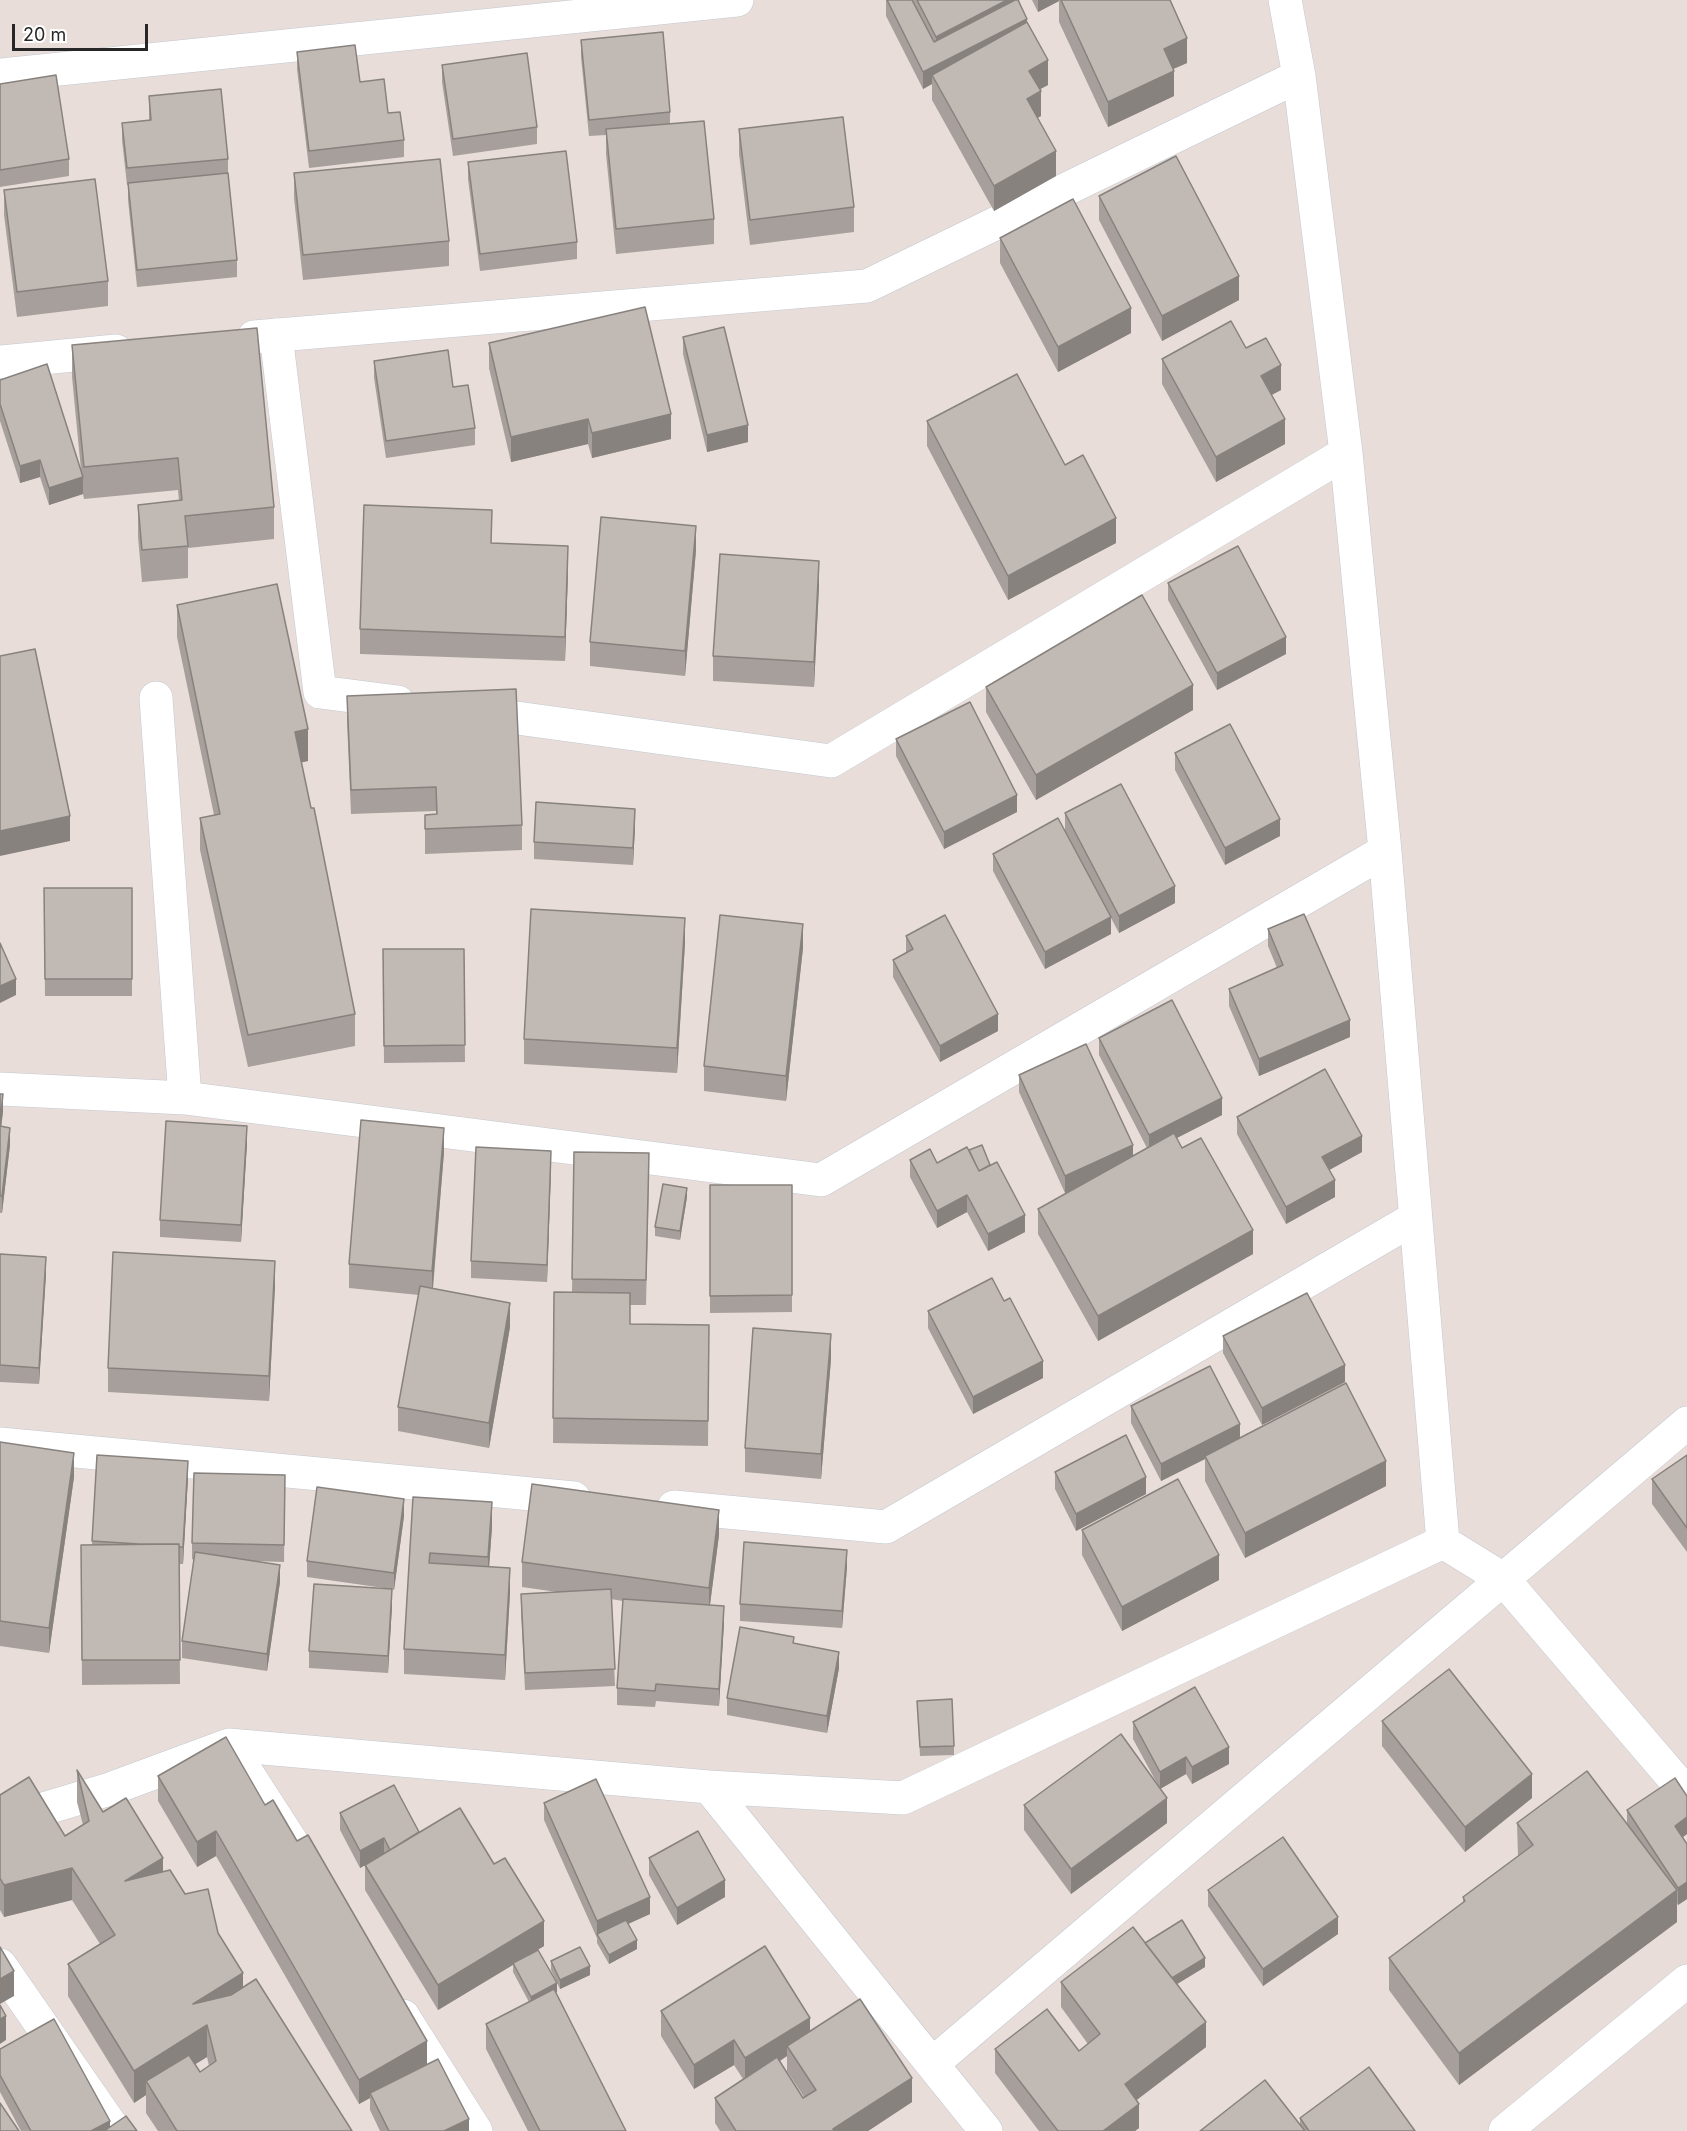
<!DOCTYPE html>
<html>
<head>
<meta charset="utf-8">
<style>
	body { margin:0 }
	#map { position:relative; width:1687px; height:2131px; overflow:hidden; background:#e9ddd9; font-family:Inter,sans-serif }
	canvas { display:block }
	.scale { position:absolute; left:12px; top:24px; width:136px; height:27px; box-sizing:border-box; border:3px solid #272727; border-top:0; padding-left:8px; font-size:18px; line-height:21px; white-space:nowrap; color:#272727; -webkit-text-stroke:4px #fff; paint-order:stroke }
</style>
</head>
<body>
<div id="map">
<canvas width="1687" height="2131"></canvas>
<div class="scale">20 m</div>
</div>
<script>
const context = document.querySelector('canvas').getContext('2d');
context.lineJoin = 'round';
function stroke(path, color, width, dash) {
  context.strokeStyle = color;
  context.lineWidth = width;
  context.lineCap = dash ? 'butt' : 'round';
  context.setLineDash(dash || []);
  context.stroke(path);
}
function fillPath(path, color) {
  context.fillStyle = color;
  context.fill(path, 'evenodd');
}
const minor = new Path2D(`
	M1285,0L1299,76L1346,453L1385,851L1443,1542
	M0,75L737,0
	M276,335L320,692L398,702
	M254,337L867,286L1299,76
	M0,362L116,351
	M156,698L185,1098
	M473,712L831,761L1346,453
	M0,1089L185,1098L821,1180L1385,851
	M0,1444L574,1498
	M674,1507L886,1527L1415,1218
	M1443,1542L1503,1579L1687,1794
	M229,1745L291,1841
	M709,1787L986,2131
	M0,1822L110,1789L229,1745L709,1787L903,1798L1443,1542
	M0,1965L115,2131
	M403,2016L476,2131
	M932,2064L1687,1423
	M1505,2131L1687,1981`);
stroke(minor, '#c1c8d0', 34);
stroke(minor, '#fff', 33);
fillPath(new Path2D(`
	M886,0H1019L1048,85L1040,89L1041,116L1037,118L1056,176L994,211L932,100V84L923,89L886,16Z
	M1032,0H1170L1187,63L1173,69L1174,96L1108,127L1059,22V1L1038,12Z
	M581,40L670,112V124L714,219V244L616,254L606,154V135L589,136L581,57Z
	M297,52L360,82L388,113L404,140V157L309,168L297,69Z
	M442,65L537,127V144L453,156L442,82Z
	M0,84L69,159V176L0,187Z
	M149,96L228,159V173L237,260V277L137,287L128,200V185H127L122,140V123L149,120Z
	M739,129L854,207V232L750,245L739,154Z
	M468,162L577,242V259L480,271L468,179Z
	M294,173L449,241V266L303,280L294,198Z
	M4,190L108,281V306L17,317L4,215Z
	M1099,196L1239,300L1162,341L1099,220Z
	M1000,238L1131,333L1058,372L1000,263Z
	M683,337L748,442L707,452L683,354Z
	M489,343L671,439L592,458L588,444L511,462L489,368Z
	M72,345L274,507V539L188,548V578L142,582L138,537V505L179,501L178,490L84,499L83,494L49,505L40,477L20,483L0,421V380L81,470L72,377Z
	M1246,348L1281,390L1272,395L1285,444L1216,482L1162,384V359Z
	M374,361L475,428V445L386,458L374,378Z
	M927,421L1065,465L1116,543L1008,600L927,446Z
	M492,543L568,571L565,661L360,654V629Z
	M696,550L685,676L590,666V642Z
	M1168,583L1286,654L1217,690L1168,600Z
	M819,586L814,687L713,681V656Z
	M177,605L308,761L301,762L355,1014V1046L248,1067L200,850V818L214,815L177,637Z
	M986,687L1193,710L1036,800L986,712Z
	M347,696L522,825V850L425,854V815H436V811L351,814L347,721Z
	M896,739L1017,812L944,849L896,756Z
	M1175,753L1280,836L1225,865L1175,770Z
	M1065,813L1175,903L1119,933L1111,918V934L1045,969L993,871V854L1065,830Z
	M635,826L633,865L534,859V842Z
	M44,888H132V996H45Z
	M1268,929L1350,1037L1259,1076L1229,1006V989L1277,968L1268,946Z
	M906,936L998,1031L940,1062L893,977V960L906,953Z
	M685,943L677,1073L524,1064V1039Z
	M803,948L786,1101L704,1091V1066Z
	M383,949H464L465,1062L384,1063Z
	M1099,1038L1222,1115L1177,1138L1182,1148L1253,1254L1098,1341L1038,1234V1209L1076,1188L1065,1193L1019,1092V1075L1133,1156L1147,1148L1099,1055Z
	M0,1094L3,1111L1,1126L10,1145L2,1213H0Z
	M1237,1117L1362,1152L1329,1170L1335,1197L1286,1224L1237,1134Z
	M247,1143L241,1242L160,1237V1220Z
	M444,1152L433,1289L510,1327L489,1448L398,1431V1407L419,1295L349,1288V1264Z
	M574,1152L649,1178L646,1305H630V1324L709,1325L708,1446L553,1443L554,1292H572Z
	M969,1152L990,1165L1025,1232L988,1251L967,1212L937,1228L910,1177V1160L937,1163Z
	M551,1168L547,1282L471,1278V1261Z
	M710,1185H792V1312L710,1313Z
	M687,1197L680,1240L655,1236V1227Z
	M0,1254L46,1274L39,1384L0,1382Z
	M275,1286L269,1401L108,1392V1368Z
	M1004,1301L1043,1378L973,1414L928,1328V1311Z
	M1223,1336L1345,1382L1262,1425L1223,1353Z
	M831,1359L821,1479L745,1472V1448Z
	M1131,1406L1240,1438L1386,1486L1245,1558L1205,1481V1459L1161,1481L1131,1423Z
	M0,1442L74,1477L49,1653L0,1646Z
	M97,1455L188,1478L183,1564H179L180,1684L82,1685L81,1545H92Z
	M1687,1455V1552L1652,1504V1479Z
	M1055,1472L1146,1494L1076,1531L1055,1489Z
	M285,1475L284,1562L252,1561L280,1582L267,1671L182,1658V1641L194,1560L192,1559V1543Z
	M413,1497L492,1527L489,1567L510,1593L505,1680L404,1674V1649Z
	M404,1516L394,1590L392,1589V1606L388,1673L309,1668V1651L391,1589L307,1577V1561Z
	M1082,1530L1219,1580L1122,1631L1082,1555Z
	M719,1535L710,1605L724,1623L719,1706L656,1701L655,1707L617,1705V1688L623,1601L611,1599L615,1686L525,1690L521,1611V1594L557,1592L522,1587V1562Z
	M847,1567L842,1628L740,1621V1604Z
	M794,1643L839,1668L827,1733L727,1715V1698Z
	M917,1701L954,1746V1755L920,1756Z
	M1382,1721L1532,1798L1465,1852L1382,1746Z
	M1133,1722L1229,1764L1192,1784L1186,1774L1160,1789L1133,1739Z
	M77,1770L103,1812L185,1894L218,1933L243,1987L352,2131H158L146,2113V2095L134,2103L68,1996V1964L100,1944L72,1900L4,1917L0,1910V1795L65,1836L83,1825L77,1802ZM207,2057L209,2066L200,2072L195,2064Z
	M158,1776L265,1805L469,2131H380L370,2110V2098L359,2104L216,1856L197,1867L158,1801Z
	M1687,1796V1834L1683,1837L1687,1844V1899L1678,1905L1677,1903V1922L1459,2085L1389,1990V1958L1463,1903V1897L1518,1856L1517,1823L1627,1824V1810Z
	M544,1803L650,1914L628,1924L637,1949L609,1964L597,1943V1937V1938L544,1820Z
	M1024,1805L1167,1823L1071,1894L1024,1830Z
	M340,1813L419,1832L544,1946L534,1952L557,1992H556L626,2131H528L486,2049V2024L529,2002L513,1972V1965L438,2010L365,1890V1865L360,1868L340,1830Z
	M649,1858L725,1897L677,1925L649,1875Z
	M1208,1890L1338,1934L1263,1986L1208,1906Z
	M1145,1943L1205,1967L1177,1984L1206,2047L1136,2100L1139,2128L1135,2131H1039L995,2073V2049L1079,2051L1088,2044L1061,2007V1982Z
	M551,1961L590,1975L560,1989L551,1970Z
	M661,2011L810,2032L912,2102L868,2131H720L715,2123V2098L743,2079L734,2065L694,2089L661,2036ZM787,2056V2071L804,2097L803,2098L780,2061Z
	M0,2049L110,2127L137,2131H21L0,2092Z
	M1300,2118L1415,2131H1200L1300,2125Z`), '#a69f9b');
fillPath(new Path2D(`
	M1007,0H1019V11L936,54V37Z
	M1038,0H1059V1L1038,12Z
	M1027,19V36L932,75V84L923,89V72Z
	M1187,38V63L1164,73V49Z
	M1048,60V85L1029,95V71Z
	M1174,71V96L1108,127V102Z
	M1041,91V116L1027,124V99Z
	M1056,151V176L994,211V186Z
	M1239,276V300L1162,341V316Z
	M1131,308V333L1058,372V347Z
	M1281,365V390L1261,400V376Z
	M671,414V439L592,458V433Z
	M588,419V444L511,462V437Z
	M1285,419V444L1216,482V457Z
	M748,425V442L707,452V435Z
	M40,460V477L20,483V466Z
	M83,477V494L49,505V488Z
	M1116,518V543L1008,600V576Z
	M696,526V550L685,676V651Z
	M568,546V571L565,661V637Z
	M819,561V586L814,687V662Z
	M1286,637V654L1217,690V673Z
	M1193,685V710L1036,800V775Z
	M308,729V761L295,764V732Z
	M1017,795V812L944,849V832Z
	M635,809V826L633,865V848Z
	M70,816V841L0,856V831Z
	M1280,819V836L1225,865V848Z
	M1175,886V903L1119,933V916Z
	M1111,917V934L1045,969V952Z
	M685,918V943L677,1073V1048Z
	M803,924V948L786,1101V1076Z
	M16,979V995L0,1003V986Z
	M998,1014V1031L940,1062V1046Z
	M1350,1020V1037L1259,1076V1059Z
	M3,1094V1111L0,1139V1122Z
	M1222,1098V1115L1149,1152V1135Z
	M247,1126V1143L241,1242V1225Z
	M10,1128V1145L2,1213V1196Z
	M444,1128V1152L432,1296V1271Z
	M1362,1136V1152L1322,1174V1157Z
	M1133,1145V1162L1065,1193V1176Z
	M551,1151V1168L547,1282V1265Z
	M1335,1180V1197L1286,1224V1207Z
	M687,1188V1197L680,1240V1231Z
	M967,1195V1212L937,1228V1211Z
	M1025,1215V1232L988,1251V1234Z
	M1253,1230V1254L1098,1341V1316Z
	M46,1257V1274L39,1384V1368Z
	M275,1261V1286L269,1401V1376Z
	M510,1303V1327L489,1448V1423Z
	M831,1334V1359L821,1479V1454Z
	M1043,1361V1378L973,1414V1397Z
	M1345,1365V1382L1262,1425V1408Z
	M1240,1424V1441L1205,1456V1459L1161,1481V1464Z
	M74,1453V1477L49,1653V1628Z
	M188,1461V1478L183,1564V1547Z
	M1386,1461V1486L1245,1558V1533Z
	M1146,1477V1494L1076,1531V1514Z
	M404,1499V1516L394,1590V1573Z
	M492,1502V1527L488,1582V1557Z
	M719,1510V1535L709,1612V1588Z
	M847,1550V1567L842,1628V1611Z
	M1219,1555V1580L1122,1631V1607Z
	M280,1565V1582L267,1671V1654Z
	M510,1568V1593L505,1680V1655Z
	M392,1589V1606L388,1673V1656Z
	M724,1606V1623L719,1706V1689Z
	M839,1652V1668L827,1733V1716Z
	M1229,1747V1764L1192,1784V1767Z
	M1186,1757V1774L1160,1789V1772Z
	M1532,1774V1798L1465,1852V1827Z
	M1167,1798V1823L1071,1894V1869Z
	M1687,1817V1834L1675,1843V1826Z
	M216,1831V1856L197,1867V1842Z
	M384,1838V1855L360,1868V1851Z
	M163,1858V1889L125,1881Z
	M72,1868V1900L4,1917V1885Z
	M725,1880V1897L677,1925V1908Z
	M1687,1882V1899L1678,1905V1888Z
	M1677,1890V1922L1459,2085V2053Z
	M650,1897V1914L599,1937L597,1934V1938V1921Z
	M1338,1917V1934L1263,1986V1969Z
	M544,1921V1946L438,2010V1985Z
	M637,1940V1949L609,1964V1955Z
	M1205,1958V1967L1164,1992V1984Z
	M590,1966V1975L560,1989V1980Z
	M14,1971V1996L0,2004V1979Z
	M243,1973V2004L207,2027V2057L152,2091L146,2081V2095L134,2103V2071L193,2004Z
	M557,1983V1992L531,2006V1997Z
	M6,2016V2040L0,2044V2019Z
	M810,2018V2043L787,2046V2056L745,2083V2058Z
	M1206,2022V2047L1125,2109V2084Z
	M734,2040V2065L694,2089V2065Z
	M427,2041V2065L370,2093V2098L359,2104V2080Z
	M912,2078V2102L868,2131H833V2129Z
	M1139,2104V2128L1135,2131H1103Z
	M469,2119V2131H444Z
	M110,2121V2131H91Z`), '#87827e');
const building = new Path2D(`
	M887,0H912L934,42L1015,0H1018L1027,19L923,72Z
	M917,0H1007L936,37Z
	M1061,0H1170L1187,38L1164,49L1174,71L1108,102Z
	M1027,22L1048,60L1029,71L1041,91L1027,99L1056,151L994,186L932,75Z
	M663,32L670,112L589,120L581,40Z
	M355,45L360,82L384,79L388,113L400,112L404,140L309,151L297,52Z
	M527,53L537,127L453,139L442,65Z
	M56,75L69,159L0,170V84Z
	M221,89L228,159L127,168L122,123L151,120L149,96Z
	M843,117L854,207L750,220L739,129Z
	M704,121L714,219L616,229L606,129Z
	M566,151L577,242L480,254L468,162Z
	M1176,156L1239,276L1162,316L1099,196Z
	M440,159L449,241L303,255L294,173Z
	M228,173L237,260L137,270L128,183Z
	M95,179L108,281L17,292L4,190Z
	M1073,199L1131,308L1058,347L1000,238Z
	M645,307L671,414L592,433L588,419L511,437L489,343Z
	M1231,321L1246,348L1266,338L1281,365L1261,376L1285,419L1216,457L1162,359Z
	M724,327L748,425L707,435L683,337Z
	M257,328L274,507L185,516L188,546L142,550L138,505L182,500L178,458L84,467L72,345Z
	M448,350L453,387L468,385L475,428L386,441L374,361Z
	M47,364L83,477L49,488L40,460L20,466L0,404V380Z
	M1017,374L1065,465L1083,455L1116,518L1008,576L927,421Z
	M364,505L492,510L491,543L568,546L565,637L360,629Z
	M601,517L696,526L685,651L590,642Z
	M1238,546L1286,637L1217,673L1168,583Z
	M720,554L819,561L814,662L713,656Z
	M277,584L308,729L295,732L311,808H314L355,1014L248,1035L200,818L220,814L177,605Z
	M1142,595L1193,685L1036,775L986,687Z
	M35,649L70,816L0,831V656Z
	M516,689L522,825L425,829V815L437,814L436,787L351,790L347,696Z
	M970,702L1017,795L944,832L896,739Z
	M1230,724L1280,819L1225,848L1175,753Z
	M1121,784L1175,886L1119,916L1065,813Z
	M536,802L635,809L633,848L534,842Z
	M1058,818L1111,917L1045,952L993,854Z
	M44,888H132V979H45Z
	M531,909L685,918L677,1048L524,1039Z
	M1304,914L1350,1020L1259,1059L1229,989L1283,965L1268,929Z
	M720,915L803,924L786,1076L704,1066Z
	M945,915L998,1014L940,1046L893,960L913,949L906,936Z
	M0,943L16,979L0,986Z
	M383,949H464L465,1045L384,1046Z
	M1172,1000L1222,1098L1149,1135L1099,1038Z
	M1086,1044L1133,1145L1065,1176L1019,1075Z
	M1325,1069L1362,1136L1322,1157L1335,1180L1286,1207L1237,1117Z
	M0,1094H3L0,1122Z
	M361,1120L444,1128L432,1271L349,1264Z
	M166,1121L247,1126L241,1225L160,1220Z
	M0,1126L10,1128L2,1196H0Z
	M1174,1133L1182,1148L1201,1138L1253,1230L1098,1316L1038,1209Z
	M982,1145L990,1165L979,1171L969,1150Z
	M476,1147L551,1151L547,1265L471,1261Z
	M967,1147L979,1171L997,1162L1025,1215L988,1234L967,1195L937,1211L910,1160L930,1149L937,1163Z
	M574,1152L649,1153L646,1280L572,1279Z
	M663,1184L687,1188L680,1231L655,1227Z
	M710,1185H792V1295L710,1296Z
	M113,1252L275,1261L269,1376L108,1368Z
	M0,1254L46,1257L39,1368L0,1365Z
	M992,1278L1004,1301L1010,1298L1043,1361L973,1397L928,1311Z
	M420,1286L510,1303L489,1423L398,1407Z
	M554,1292L630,1293V1324L709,1325L708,1421L553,1418Z
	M1307,1293L1345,1365L1262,1408L1223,1336Z
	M753,1328L831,1334L821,1454L745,1448Z
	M1210,1366L1240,1424L1161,1464L1131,1406Z
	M1346,1383L1386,1461L1245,1533L1205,1456Z
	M1126,1435L1146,1477L1076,1514L1055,1472Z
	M0,1442L74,1453L49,1628L0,1621Z
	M97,1455L188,1461L183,1547H179V1544H139L92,1541Z
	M1687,1455V1528L1652,1479Z
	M194,1473L285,1475L284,1545L192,1543Z
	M1178,1479L1219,1555L1122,1607L1082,1530Z
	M532,1484L719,1510L709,1588L522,1562Z
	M317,1487L404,1499L394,1573L307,1561Z
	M413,1497L492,1502L488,1557L430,1553L429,1563L510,1568L505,1655L404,1649Z
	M744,1542L847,1550L842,1611L740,1604Z
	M179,1544L180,1660H82L81,1545Z
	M195,1552L280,1565L267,1654L182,1641Z
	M314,1584L392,1589L388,1656L309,1651Z
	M611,1589L615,1669L525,1673L521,1594Z
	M623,1599L724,1606L719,1689L656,1684L655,1691L617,1688Z
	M740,1627L794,1637L793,1643L839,1652L827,1716L727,1698Z
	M1449,1669L1532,1774L1465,1827L1382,1721Z
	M1195,1687L1229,1747L1192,1767L1186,1757L1160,1772L1133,1722Z
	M952,1699L954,1746L920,1747L917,1701Z
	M1121,1734L1167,1798L1071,1869L1024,1805Z
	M226,1737L265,1805L273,1800L297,1841L308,1835L427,2041L359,2080L216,1831L197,1842L158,1776Z
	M77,1770L103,1812L126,1798L163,1858L125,1881L170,1870L185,1894L208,1889L218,1933L243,1973L193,2004L231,1995L256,1979L352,2131H177L146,2081L189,2055L200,2072L216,2061L207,2025L134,2071L68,1964L115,1935L72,1868L4,1885L0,1878V1795L29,1777L65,1836L89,1821Z
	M1587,1771L1677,1890L1459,2053L1389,1958L1465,1901L1463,1897L1533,1845L1517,1823Z
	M1675,1778L1687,1796V1817L1675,1826L1687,1844V1882L1678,1888L1627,1810Z
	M596,1779L650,1897L597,1921L544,1803Z
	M394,1785L419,1832L390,1850L384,1838L360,1851L340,1813Z
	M460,1808L494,1864L505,1858L544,1921L438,1985L365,1865Z
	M698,1831L725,1880L677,1908L649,1858Z
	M1283,1837L1338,1917L1263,1969L1208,1890Z
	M626,1920L637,1940L609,1955L597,1934Z
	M1182,1920L1205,1958L1172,1978L1145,1943Z
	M1133,1927L1206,2022L1125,2084L1139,2104L1103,2131H1058L995,2049L1047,2009L1079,2051L1100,2034L1061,1982Z
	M765,1946L810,2018L745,2058L734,2040L694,2065L661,2011Z
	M0,1947L14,1971L0,1979Z
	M580,1947L590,1966L560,1980L551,1961Z
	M538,1950L557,1983L531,1997L513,1963Z
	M554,1989L626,2131H540L486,2024Z
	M860,1999L912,2078L833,2129L834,2131H736L715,2098L777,2057L803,2098L816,2090L787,2046Z
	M0,2005L6,2016L0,2019Z
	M54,2019L110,2121L91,2131H31L0,2075V2049Z
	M438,2059L469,2119L444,2131H389L370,2093Z
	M1369,2067L1415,2131H1309L1300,2118Z
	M1265,2080L1305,2131H1200Z
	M0,2103L19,2131H0Z
	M126,2116L137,2131H104Z`);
fillPath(building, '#c1b9b4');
stroke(building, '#87827e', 1.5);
</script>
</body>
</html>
